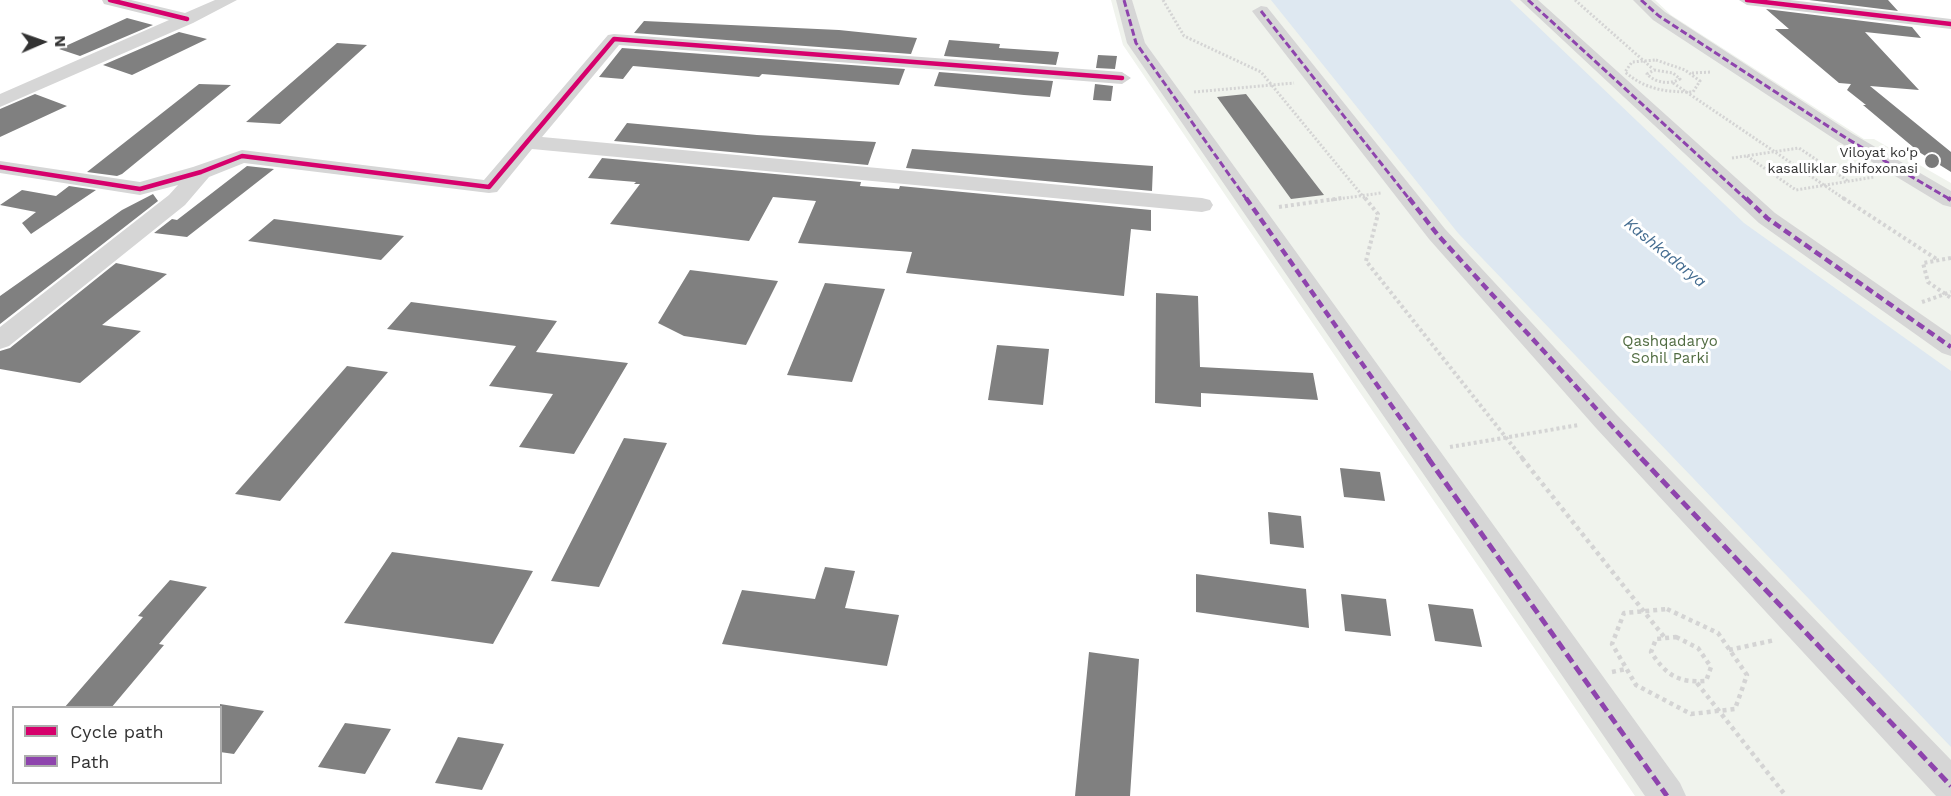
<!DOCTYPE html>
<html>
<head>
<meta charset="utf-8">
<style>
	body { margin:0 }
	#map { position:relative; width:1951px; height:796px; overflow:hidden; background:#fff; font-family:"Work Sans",sans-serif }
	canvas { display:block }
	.legend { position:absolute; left:12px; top:706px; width:210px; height:78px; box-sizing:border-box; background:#fff; border:2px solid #adadad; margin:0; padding:8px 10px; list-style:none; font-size:18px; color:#323232 }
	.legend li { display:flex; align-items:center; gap:12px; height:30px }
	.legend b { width:30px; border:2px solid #adadad }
	.north { position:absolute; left:12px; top:12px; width:60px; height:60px; -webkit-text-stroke:4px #fff; paint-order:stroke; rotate:88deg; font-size:16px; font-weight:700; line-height:24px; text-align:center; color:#323232 }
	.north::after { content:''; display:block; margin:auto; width:21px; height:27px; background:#323232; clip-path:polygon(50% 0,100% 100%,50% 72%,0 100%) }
</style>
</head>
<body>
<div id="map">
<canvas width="1951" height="796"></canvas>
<ul class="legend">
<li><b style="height:8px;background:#d6006c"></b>Cycle path</li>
<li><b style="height:8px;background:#8e44ad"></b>Path</li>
</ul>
<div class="north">N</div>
</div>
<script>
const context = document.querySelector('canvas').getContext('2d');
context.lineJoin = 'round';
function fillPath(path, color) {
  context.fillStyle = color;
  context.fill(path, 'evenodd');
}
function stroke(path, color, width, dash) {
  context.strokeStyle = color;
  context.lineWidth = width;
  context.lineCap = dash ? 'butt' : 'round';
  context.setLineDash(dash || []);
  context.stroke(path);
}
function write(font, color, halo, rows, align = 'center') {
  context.font = font + ' "Work Sans",sans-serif';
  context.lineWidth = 6;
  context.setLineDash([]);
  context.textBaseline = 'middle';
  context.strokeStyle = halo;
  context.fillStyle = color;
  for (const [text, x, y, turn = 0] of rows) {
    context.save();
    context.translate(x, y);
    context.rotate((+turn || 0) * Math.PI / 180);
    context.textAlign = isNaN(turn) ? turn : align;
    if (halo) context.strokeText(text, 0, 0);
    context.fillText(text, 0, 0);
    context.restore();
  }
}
fillPath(new Path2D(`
	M1111,0H1655L1671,15L1864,139H1874L1951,183V796H1635L1123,45Z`), '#f0f3ed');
fillPath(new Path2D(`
	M1271,0H1510L1744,223L1951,371V747L1458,233Z`), '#dee8f1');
fillPath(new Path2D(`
	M1809,0H1888L1898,11Z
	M1766,9L1912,27L1921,38L1865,32L1919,90L1870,86L1951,152V172L1919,152L1863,105H1866L1847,90L1851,84L1839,83L1775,29H1789Z
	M127,18L153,25L80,56L59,49Z
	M644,21L839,30L917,38L911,54L634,33Z
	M179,32L207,39L132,75L103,65Z
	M949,40L1000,44L999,48L1059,52L1056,65L944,56Z
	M337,43L367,45L280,124L246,122Z
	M622,48L905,69L899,85L762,74L759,77L633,66L623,79L599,77Z
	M1098,55L1117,56L1115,69L1096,68Z
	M939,72L1053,81L1050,97L1024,95L934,86Z
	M199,84L231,85L122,174L117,176L87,172Z
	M1095,84L1113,86L1111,101L1093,100Z
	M35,94L67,106L0,137V109Z
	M1246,94L1324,195L1291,199L1217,97Z
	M627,123L757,135L876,142L868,165L614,141Z
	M912,149L1153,166L1152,191L906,168Z
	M602,158L861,182L860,186L899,189L900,186L1151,210V231L1131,229L1124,296L906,273L912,252L798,243L816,201L773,197L749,241L610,224L640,184H634L636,182L588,178Z
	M247,166L274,169L187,237L154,233L172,219L177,220Z
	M69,186L96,190L31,234L22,223L36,212L0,205L22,190L56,196Z
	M153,194L158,201L0,324V296L122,210Z
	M274,219L404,236L381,260L248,241Z
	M116,263L167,274L102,325L141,331L80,383L0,369V351L10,348Z
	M690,270L778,281L746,345L684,336L658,323Z
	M825,283L885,289L852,382L787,375Z
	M1156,293L1198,296L1200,367L1313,373L1318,400L1201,393V407L1155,403Z
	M411,302L557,321L536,352L628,363L574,454L519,447L553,394L489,386L516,346L387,329Z
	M997,345L1049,349L1043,405L988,400Z
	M347,366L388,372L280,501L235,494Z
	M624,438L667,443L599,587L551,581Z
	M1340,468L1380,472L1385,501L1344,497Z
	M1268,512L1301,516L1304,548L1270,544Z
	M392,552L533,571L493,644L344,623Z
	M825,567L855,571L845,608L899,615L887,666L722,644L742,590L815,599Z
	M1196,574L1306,589L1309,628L1196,612Z
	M170,580L207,587L159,644L164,645L111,708H64L143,617L138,616Z
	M1341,594L1386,599L1391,636L1345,631Z
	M1428,604L1473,609L1482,647L1435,641Z
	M1089,652L1139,659L1130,796H1075Z
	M220,704L264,711L234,754L220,752Z
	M345,723L391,729L365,774L318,767Z
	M458,737L504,744L482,790L435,783Z`), '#808080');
stroke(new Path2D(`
	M1163,0L1184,36L1261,72L1366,200
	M1575,0L1653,69
	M1656,60L1685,70L1700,81L1693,92C1666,92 1646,90 1625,72L1632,62Z
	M1654,70L1673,73L1680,79C1669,85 1656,83 1647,74Z
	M1692,73L1712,72
	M1673,83L1846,200
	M1194,92L1294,83
	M1747,156L1796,190L1874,177
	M1732,158L1799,148L1848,181
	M1331,200L1381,193`), '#d4d4d4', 3, [2, 2]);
stroke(new Path2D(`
	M1365,198L1378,214L1366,261L1523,459
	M1843,198L1938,260
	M1279,207L1342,198
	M1951,258L1923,263L1928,282L1951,298
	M1922,302L1951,292
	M1450,447L1579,425`), '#d4d4d4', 4, [3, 3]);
stroke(new Path2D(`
	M1522,458L1665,638
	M1667,609L1718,633L1747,675L1735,709L1691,714L1636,685L1612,644L1624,613Z
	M1676,637L1698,648L1711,667L1706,681C1678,683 1666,675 1651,652L1656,639Z
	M1729,650L1775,640
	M1612,672L1626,669
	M1697,683L1786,796`), '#d4d4d4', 4.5, [4, 4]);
fillPath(new Path2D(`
	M102,0H131L185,13L215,0H237L193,23L0,107V94L169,20L104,4Z
	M1116,0H1132L1145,43L1680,783L1686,796H1645L1127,43Z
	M1520,0H1538L1775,213L1951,335V356L1942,353L1759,223Z
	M1633,0H1651L1665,12L1853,134L1951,191V207L1943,205L1839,142L1653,20Z
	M1739,0H1790L1951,19V29L1747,5Z
	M1261,6L1267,7L1445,229L1616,414L1951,760V796H1936L1596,428L1429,239L1255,15L1252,11Z
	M614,34L1122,72L1131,78L1122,84L619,45L542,137L1202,198L1210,200L1213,205L1210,210L1202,212L532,149L497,192L489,193L244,163L209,177L185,205L9,346L0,349V327L169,195L178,185L140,195L0,173V161L140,182L193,167L242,150L484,180L608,35Z`), '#d6d6d6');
stroke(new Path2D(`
	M1124,0L1136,43L1247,200
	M1528,0L1747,200
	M1641,0L1659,16L1846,138L1951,200
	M1261,11L1410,200`), '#8e44ad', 3, [7, 3]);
stroke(new Path2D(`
	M1246,198L1429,459
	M1409,198L1437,234L1642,459
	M1746,198L1767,218L1951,347
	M1948,198L1951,200`), '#8e44ad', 4.5, [8, 4.5]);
stroke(new Path2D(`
	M1428,458L1667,796
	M1641,458L1951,786`), '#8e44ad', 5, [10, 5]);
stroke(new Path2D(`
	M110,0L187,19
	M1747,0L1951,24
	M0,167L140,189L201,172L242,156L489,187L614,39L1122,78`), '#d6006c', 4.5);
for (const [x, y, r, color] of [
	[1932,161,8,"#7a7a7a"]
]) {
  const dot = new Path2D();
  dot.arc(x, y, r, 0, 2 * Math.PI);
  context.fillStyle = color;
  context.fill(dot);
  stroke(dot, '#fff', 2);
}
write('14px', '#323232', '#fff', [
	["Viloyat ko'p",1918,153],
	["kasalliklar shifoxonasi",1918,169]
], 'right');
write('15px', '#516c42', '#fff', [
	["Qashqadaryo",1670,342],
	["Sohil Parki",1670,359]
]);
write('italic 16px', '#446c90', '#fff', [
	["Kashkadarya",1665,253,39]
]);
</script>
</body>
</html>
